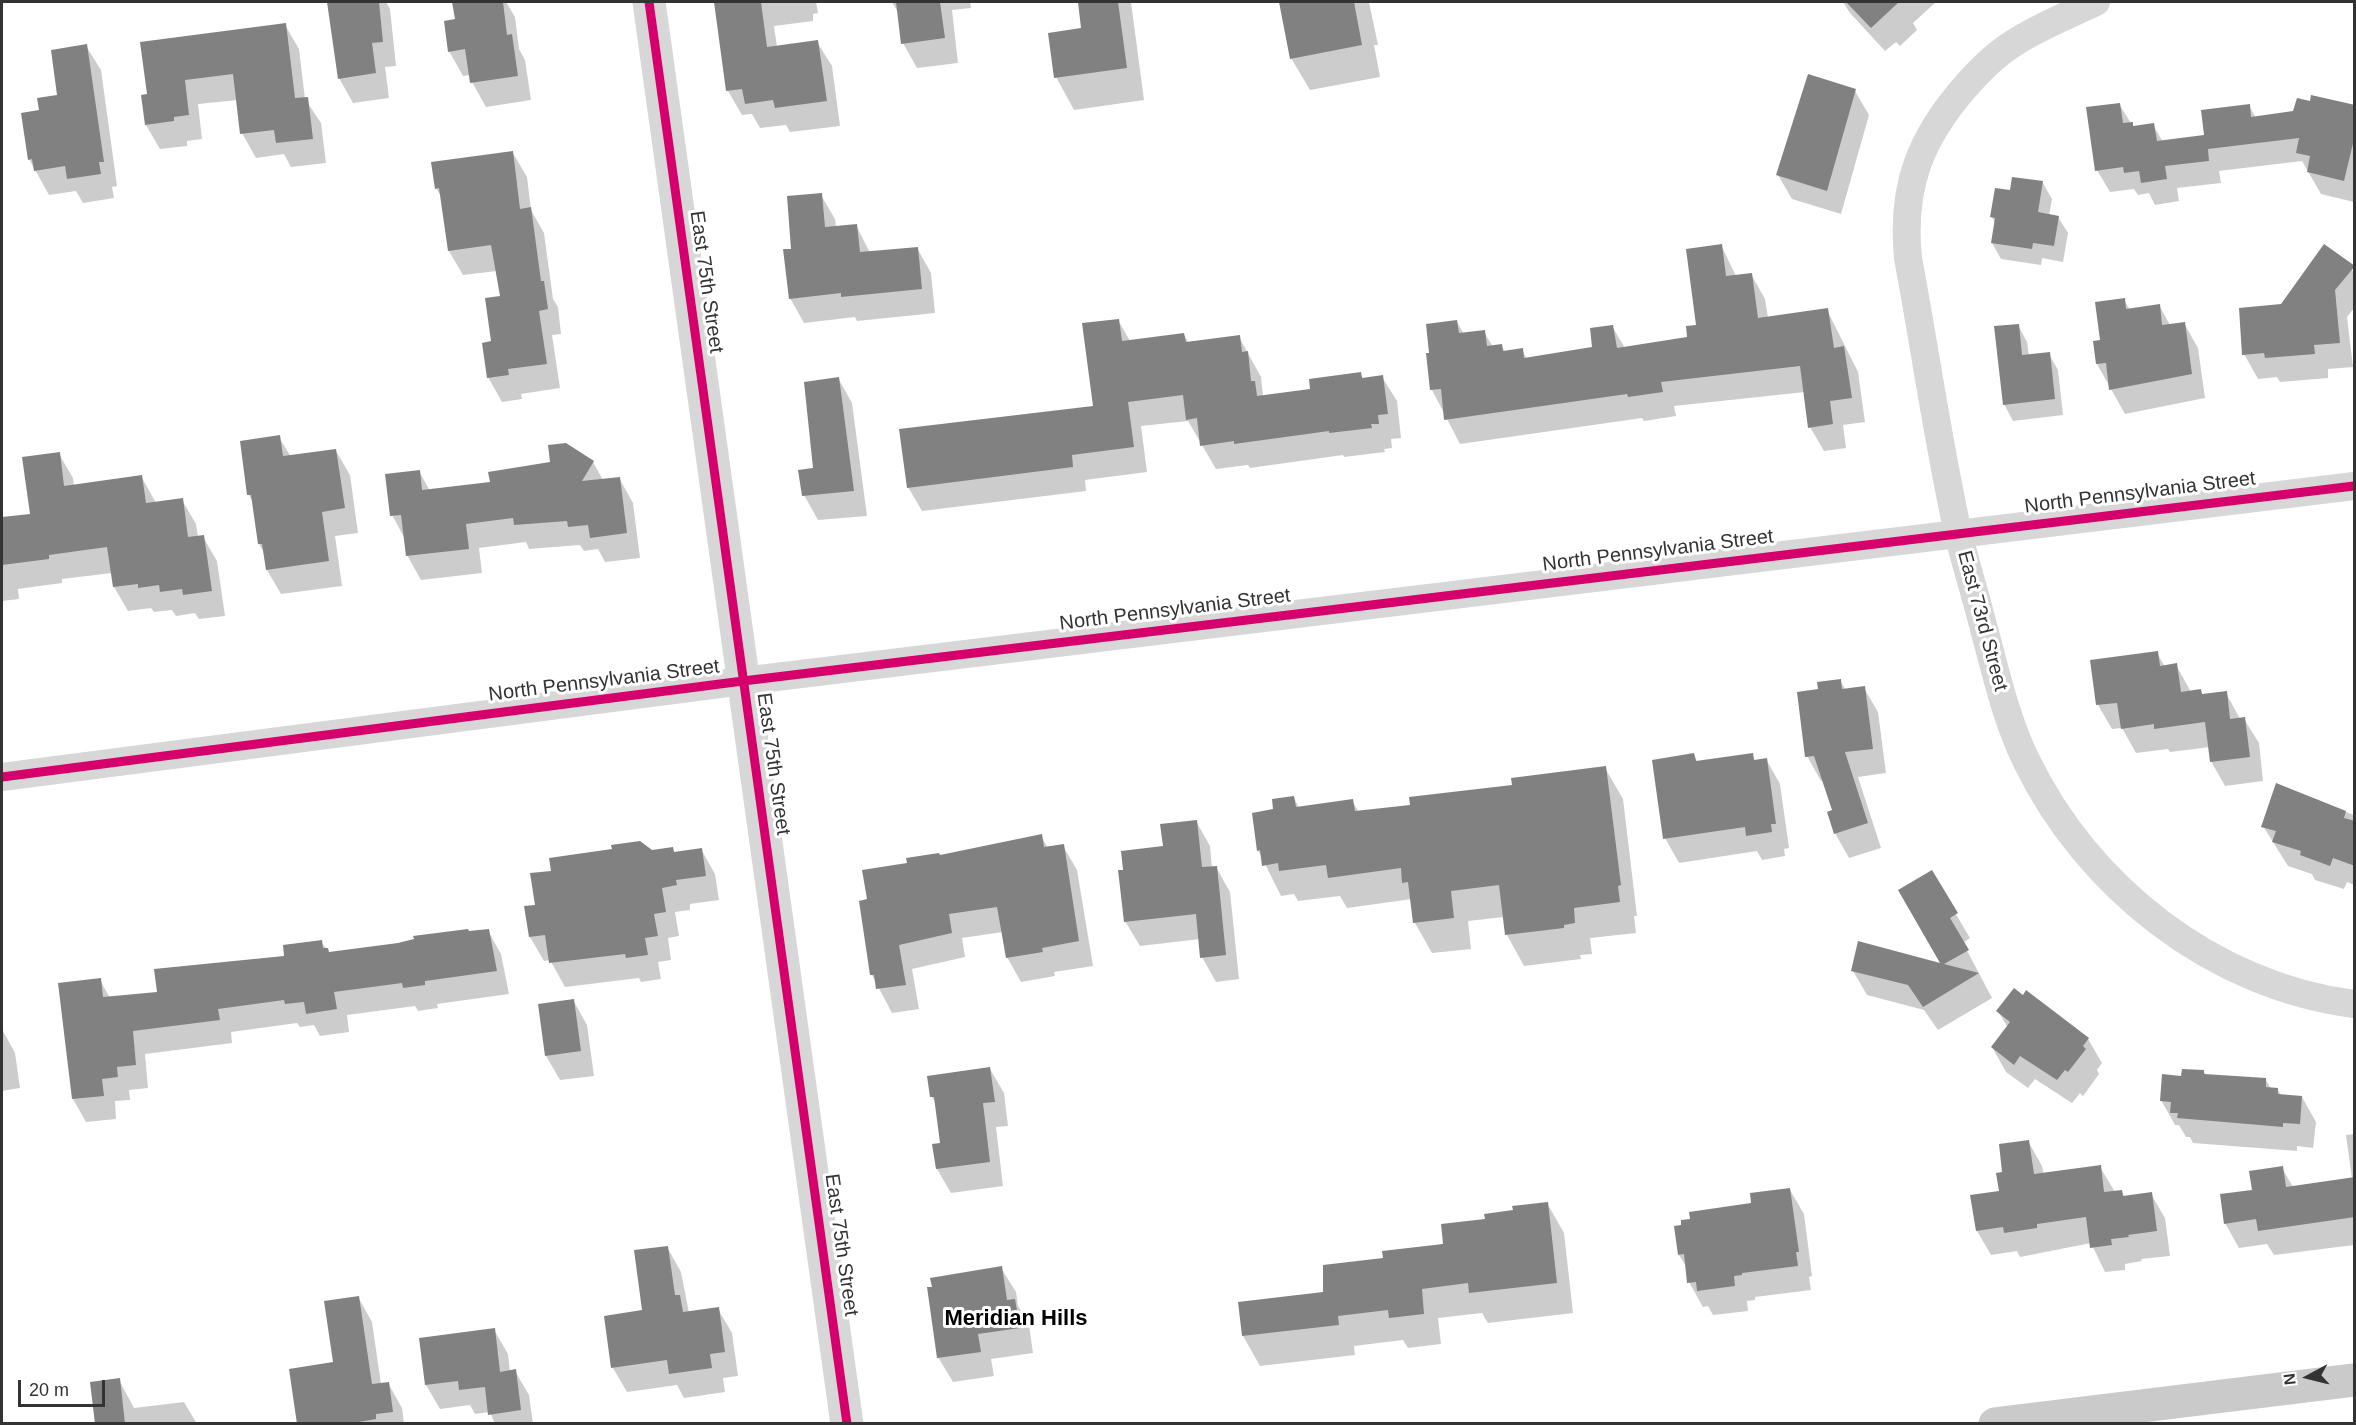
<!DOCTYPE html>
<html>
<head>
<meta charset="utf-8">
<style>
	body { margin:0 }
	#map { position:relative; width:2356px; height:1425px; overflow:hidden; background:#fff; font-family:Arial,sans-serif }
	canvas { display:block }
	.frame { position:absolute; inset:0; border:3px solid #333; pointer-events:none }
	.north { position:absolute; left:2278px; top:1347px; width:60px; height:60px; -webkit-text-stroke:4px #fff; paint-order:stroke; rotate:263deg; font-size:16px; font-weight:700; line-height:24px; text-align:center; color:#333 }
	.north::after { content:''; display:block; margin:auto; width:21px; height:27px; background:#333; clip-path:polygon(50% 0,100% 100%,50% 72%,0 100%) }
	.scale { position:absolute; left:18px; top:1380px; width:87px; height:27px; box-sizing:border-box; border:3px solid #333; border-top:0; padding-left:8px; font-size:18px; line-height:21px; white-space:nowrap; color:#333; -webkit-text-stroke:4px #fff; paint-order:stroke }
</style>
</head>
<body>
<div id="map">
<canvas width="2356" height="1425"></canvas>
<div class="frame"></div>
<div class="north">N</div>
<div class="scale">20 m</div>
</div>
<script>
const context = document.querySelector('canvas').getContext('2d');
context.lineJoin = 'round';
function fillPath(path, color) {
  context.fillStyle = color;
  context.fill(path, 'evenodd');
}
function stroke(path, color, width, dash) {
  context.strokeStyle = color;
  context.lineWidth = width;
  context.lineCap = dash ? 'butt' : 'round';
  context.setLineDash(dash || []);
  context.stroke(path);
}
function write(font, color, halo, rows, align = 'center') {
  context.font = font + ' Arial,sans-serif';
  context.lineWidth = 6;
  context.setLineDash([]);
  context.textBaseline = 'middle';
  context.strokeStyle = halo;
  context.fillStyle = color;
  for (const [text, x, y, turn = 0] of rows) {
    context.save();
    context.translate(x, y);
    context.rotate((+turn || 0) * Math.PI / 180);
    context.textAlign = isNaN(turn) ? turn : align;
    if (halo) context.strokeText(text, 0, 0);
    context.fillText(text, 0, 0);
    context.restore();
  }
}
fillPath(new Path2D(`
	M328,2H386L390,9L396,66L385,67L389,98L353,103L339,78Z
	M454,2H506L515,17L519,49L525,60L531,100L486,107L472,82L470,75L463,76L449,51L456,21Z
	M716,2H816L818,13L813,14V21L774,26L777,47L817,42L832,66L840,126L790,132L786,125L760,128L752,114L742,115L728,91Z
	M892,2H970L971,8L952,10L958,63L917,68L903,43L899,14Z
	M1079,2H1131L1144,100L1074,110L1056,77L1083,30Z
	M1281,2H1369L1378,45H1374L1380,77L1310,90L1291,58Z
	M1843,2H1936L1913,23L1917,30L1900,46L1896,42L1885,51L1850,13Z
	M285,25L299,49L305,99L321,123L326,163L291,167L284,154L256,158L242,133L238,100L198,104L202,139L187,141V146L160,149L146,125L148,95Z
	M86,46L101,70L117,186L112,187L114,198L83,203L76,191L49,195L29,159L41,112L59,96Z
	M1855,91L1869,115L1841,214L1792,199L1778,175Z
	M2311,103L2354,106V202L2321,194L2302,161L2219,171L2221,183L2177,188L2179,201L2155,205L2149,193L2138,195L2134,189L2110,192L2097,170L2119,104L2134,128L2153,125L2163,142L2206,136L2249,106L2256,118L2295,113Z
	M513,153L527,177L531,210L544,233L553,299L558,307L561,334L552,335L560,388L521,394L522,399L502,402L488,377L502,297L497,271L463,275L449,251L442,198L436,188Z
	M2043,183L2052,199L2049,216L2058,217L2068,233L2063,262L2042,258L2041,265L2001,259L1992,243L1995,223L1992,217Z
	M821,195L835,219L836,227L856,225L870,253L917,248L931,273L935,313L857,321L855,317L804,323L790,298L792,250Z
	M1721,245L1736,276L1751,274L1765,299L1768,318L1827,310L1858,372L1865,422L1843,425L1846,448L1824,451L1810,427L1805,392L1674,406L1676,416L1644,421L1642,418L1460,444L1432,390L1431,355L1457,322L1464,334L1484,332L1493,347L1502,346L1505,352L1522,350L1527,359L1594,348L1612,326L1625,348L1689,338L1697,326Z
	M2349,264L2354,274V308L2347,317L2353,367L2328,369V378L2280,382L2277,377L2258,379L2244,354L2282,306Z
	M2124,300L2130,310L2159,305L2170,325L2184,323L2198,348L2205,398L2125,414L2097,364L2102,341Z
	M1118,320L1130,341L1184,335L1189,343L1239,337L1261,377L1263,396L1312,390L1360,374L1364,380L1382,377L1397,401L1401,438L1391,439L1392,448L1384,449L1385,452L1344,457L1343,455L1250,468L1248,465L1216,469L1188,421L1141,426L1147,472L1085,480L1086,491L922,511L908,487L1095,407Z
	M2018,325L2027,342L2029,356L2049,354L2058,370L2063,415L2013,421L2004,404Z
	M838,378L852,403L867,516L818,520L804,495L815,469Z
	M279,437L291,457L336,451L350,475L358,533L335,536L342,586L281,594L267,570L265,554L259,544L253,502L249,495Z
	M59,454L73,478L74,486L141,476L156,503L182,500L196,524L198,537H203L217,561L225,616L199,619L195,613L176,616L172,610L154,612L151,608L128,611L114,587L112,573L62,579V583L18,589L19,599L2,601V519L31,515Z
	M593,462L603,480L619,478L633,503L640,558L605,562L598,549L584,551L580,545L529,549L526,542L479,548L482,573L421,580L407,555L405,539L392,515L419,471L430,491L491,484Z
	M2157,653L2165,667L2176,665L2191,692L2200,691L2203,695L2226,693L2240,719H2244L2259,743L2263,781L2225,786L2211,761L2210,747L2170,752L2168,749L2136,753L2122,728L2112,729L2098,705L2092,661Z
	M1840,681L1846,690L1864,688L1878,712L1886,773L1858,777L1881,848L1849,858L1835,833L1834,811L1824,780L1821,781L1807,756Z
	M1752,754L1755,761L1766,759L1780,784L1789,848L1784,849L1785,856L1762,860L1757,851L1679,863L1665,838L1694,755L1698,763Z
	M1605,768L1623,799L1637,916H1634L1636,933L1590,938L1592,954L1580,955L1581,959L1524,966L1507,935L1504,917L1468,921L1471,949L1432,953L1415,923L1412,899L1347,908L1340,896L1298,901L1294,894L1281,896L1258,850L1275,811L1294,798L1299,808L1352,801L1359,812L1412,806Z
	M2277,785L2354,815V885L2347,882L2344,889L2315,880L2312,874L2288,866L2263,826Z
	M1196,821L1210,846L1212,868L1216,867L1230,892L1239,979L1216,982L1202,957L1200,939L1140,946L1125,921L1164,848Z
	M1041,836L1048,848L1063,846L1077,870L1093,966L1054,972L1055,976L1021,982L1007,957L1003,932L962,938L965,957L912,969L919,1009L892,1013L872,975L868,901L908,864Z
	M672,848L675,853L701,849L715,874L719,900L690,904V910L675,912L679,936L668,938L671,960L658,962L661,979L641,982L639,978L565,987L550,960L544,961L530,937L525,908L536,906L652,851Z
	M1931,872L1970,938L1963,943L1992,998L1938,1030L1924,1010L1867,995L1853,971L1943,965Z
	M488,931L501,954L509,994L437,1004L438,1008L418,1011L415,1006L347,1015L349,1032L320,1036L314,1025L300,1027L297,1023L231,1032L232,1043L145,1054L148,1088L129,1090L130,1100L115,1101L116,1119L86,1122L73,1099L59,984L100,980L110,998L159,993L286,957L321,942L330,953Z
	M573,1000L587,1025L594,1076L560,1080L546,1056Z
	M1998,1011L2088,1039L2102,1063L2097,1070L2099,1074L2083,1096L2080,1093L2072,1103L2035,1079L2028,1088L2006,1072L1992,1047L2008,1028Z
	M2,1029L15,1053L20,1088L2,1091Z
	M990,1069L1004,1093L1008,1126L996,1127L1003,1186L951,1193L937,1169L941,1144L937,1105L932,1097Z
	M2204,1072L2206,1075L2266,1080L2271,1089H2277L2281,1095L2302,1097L2316,1122L2313,1148L2297,1146V1151L2193,1143L2190,1137H2186L2179,1125H2175L2161,1100L2183,1077Z
	M2354,1134V1245L2274,1255L2267,1244L2239,1248L2225,1223L2254,1191L2282,1168L2293,1187L2352,1179L2346,1135Z
	M2028,1141L2042,1166L2044,1175L2100,1167L2115,1192H2122L2125,1198L2151,1194L2165,1218L2170,1256L2141,1259L2142,1261L2125,1264V1270L2105,1272L2091,1243L2020,1257L2017,1251L1991,1255L1977,1231L2000,1193L2004,1173Z
	M1790,1190L1804,1214L1812,1276L1809,1277L1811,1290L1755,1297V1300L1747,1301L1748,1311L1713,1315L1708,1306L1703,1307L1689,1282L1687,1268L1679,1255L1753,1205Z
	M1547,1203L1564,1233L1573,1313L1488,1323L1482,1313L1438,1318L1441,1344L1408,1348L1403,1340L1354,1346L1355,1355L1260,1366L1243,1336L1384,1259L1444,1246L1487,1220Z
	M667,1247L681,1272L689,1313L718,1309L732,1333L738,1376L723,1378L725,1392L684,1398L677,1385L627,1392L613,1368L644,1311Z
	M1001,1268L1016,1292L1018,1306L1029,1325L1033,1353L991,1359L994,1376L953,1382L938,1357Z
	M358,1297L372,1322L381,1384L388,1383L402,1408L404,1424H298L335,1363Z
	M494,1330L508,1354L510,1372L515,1371L529,1395L533,1424H495L490,1412L475,1414L470,1405L440,1409L426,1385L421,1340Z
	M119,1380L134,1408L184,1402L197,1424H96Z`), '#0003');
fillPath(new Path2D(`
	M327,2H379L383,42L372,43L376,73L338,79Z
	M452,2H503L507,35L512,34L518,76L470,83L465,49L448,52L444,21L455,19Z
	M714,2H761L767,47L818,40L827,101L775,108L773,100L745,104L742,89L726,91Z
	M896,2H940L945,38L901,44Z
	M1078,2H1118L1127,68L1054,78L1048,33L1081,28Z
	M1279,2H1354L1362,45L1290,59Z
	M1846,2H1899L1871,28Z
	M286,23L295,98L308,97L313,139L276,143L274,130L240,134L233,74L185,80L189,115L174,117V121L145,125L141,95L147,94L140,42Z
	M87,44L104,162H99L101,174L67,179L65,166L34,171L32,159L28,160L21,113L39,110L37,98L57,95L51,50Z
	M1808,74L1856,89L1827,191L1776,175Z
	M2311,95L2355,105V135L2344,181L2307,172L2310,156L2296,153L2299,138L2208,149L2209,161L2165,166L2167,179L2141,183L2139,171L2124,173L2123,167L2095,171L2086,107L2120,103L2123,123L2133,122V126L2154,123L2157,141L2204,135L2201,110L2250,104L2251,117L2293,111L2297,98L2310,101Z
	M513,151L520,209L531,207L541,281H544L548,309L539,311L547,364L508,369L509,375L487,378L482,343L491,341L485,298L500,296L491,245L448,251L439,188L435,189L431,162Z
	M2012,177L2043,181L2038,212L2059,216L2054,246L2033,243L2032,249L1991,243L1995,218L1990,217L1995,188L2010,190Z
	M822,193L825,227L857,224L860,252L918,247L922,289L841,297V293L789,299L783,249H791L787,196Z
	M1722,244L1726,276L1752,273L1758,318L1828,308L1834,348L1844,346L1852,398L1830,401L1833,424L1808,428L1800,366L1661,382L1663,392L1628,397L1627,394L1444,420L1441,389L1430,390L1426,353H1429L1426,324L1457,320L1459,333L1485,330L1487,346L1502,344L1503,351L1523,348L1524,358L1592,347L1590,328L1613,325L1617,348L1687,337L1686,326L1696,325L1686,249Z
	M2324,244L2355,266L2335,290L2340,343L2314,345L2315,354L2265,358L2264,353L2242,355L2239,308L2281,304Z
	M2125,298L2126,309L2160,304L2162,325L2185,322L2192,374L2109,390L2106,363L2096,364L2093,341L2100,340L2095,302Z
	M1119,319L1122,341L1184,333L1186,342L1240,335L1242,352L1248,351L1251,381H1255L1257,396L1310,389L1309,379L1361,372L1362,378L1383,375L1388,414L1378,415L1379,424H1371L1372,428L1329,433V431L1234,444V441L1200,446L1197,418L1186,420L1183,395L1128,402L1134,447L1072,455L1073,467L907,488L899,429L1093,406L1082,323Z
	M2019,324L2022,355L2050,352L2055,399L2003,405L1994,326Z
	M839,377L854,491L802,496L798,470L813,468L804,382Z
	M280,435L283,456L336,449L345,508L322,512L329,561L266,570L262,544H258L251,495H247L240,441Z
	M566,443L594,461L582,481L620,477L627,533L590,538L588,525L568,527L567,521L514,525L513,518L466,524L469,549L406,556L401,515L390,516L385,474L420,470L422,490L490,482L488,472L550,462L548,445Z
	M60,452L64,486L142,475L146,503L183,498L188,537L204,535L212,591L183,595L182,589L160,592L159,585L138,588V584L113,587L107,547L49,555V559L2,565V517L30,514L22,457Z
	M2158,651L2160,666L2177,663L2181,692L2201,689L2202,694L2227,691L2230,719L2245,717L2250,757L2210,762L2205,722L2154,729V724L2121,729L2117,703L2096,705L2090,660Z
	M1841,679L1842,689L1865,686L1873,749L1845,752L1868,823L1834,834L1827,812L1832,810L1814,756L1805,757L1797,692L1818,689L1817,682Z
	M1694,753L1696,761L1753,753L1754,760L1767,758L1776,824H1771L1772,832L1746,836L1745,827L1663,839L1652,760Z
	M1606,766L1621,885L1618,886L1620,902L1574,908L1575,923L1564,925V928L1505,935L1499,885L1451,891L1454,918L1413,923L1408,882L1402,883L1401,868L1328,878L1326,865L1279,871L1278,863L1262,866L1260,850L1257,851L1252,813L1273,809L1272,799L1294,796L1296,807L1353,799L1355,811L1410,805L1409,797L1512,785L1511,778Z
	M2276,783L2346,811L2344,818L2355,821V866L2333,858L2330,866L2300,855L2301,851L2272,842L2276,831L2261,827Z
	M1197,820L1202,867L1217,866L1226,955L1200,958L1196,914L1124,922L1118,870H1123L1121,851L1163,846L1160,824Z
	M1042,834L1044,847L1064,844L1079,941L1042,948L1043,952L1006,958L997,907L949,914L952,933L899,945L906,985L876,989L874,975H870L859,901L867,899L862,870L907,863L906,858L939,853L940,855Z
	M640,841L652,850L673,847L674,852L702,848L706,876L676,880L677,885L662,888L666,912L654,914L658,936L645,938L648,955L626,958L625,954L549,963L545,935L529,937L524,906L535,905L530,873L551,871L549,858L612,849L611,845Z
	M1932,870L1958,913L1950,918L1969,950L1944,964L1979,973L1923,1007L1908,985L1851,971L1858,941L1940,963L1898,890Z
	M468,929L469,931L489,929L497,971L425,981V985L403,988L402,983L334,992L337,1009L306,1014L304,1002L285,1004L284,1000L218,1009L220,1020L133,1031L136,1065L117,1067L118,1077L102,1079L104,1096L72,1099L58,983L101,978L103,997L157,992L154,969L284,956L283,945L322,940L323,948H328L329,952L398,943L414,939L413,936Z
	M2014,988L2023,995L2026,990L2089,1038L2083,1046L2086,1049L2068,1072L2065,1070L2057,1080L2020,1056L2014,1065L1991,1047L2010,1022L1996,1011Z
	M574,999L581,1051L545,1056L538,1004Z
	M990,1067L995,1102L983,1103L990,1162L936,1169L932,1144L940,1143L934,1097H930L927,1076Z
	M2182,1069L2204,1070V1074L2266,1078V1087L2278,1088V1094L2302,1096L2300,1124L2283,1123V1127L2177,1118L2178,1113H2170L2171,1102L2160,1101L2162,1074L2181,1076Z
	M2029,1140L2034,1174L2101,1165L2104,1192L2122,1190L2123,1196L2152,1192L2157,1231L2128,1235L2129,1237L2111,1239L2112,1245L2090,1248L2086,1217L2037,1224V1228L2004,1233L2003,1227L1976,1231L1970,1195L1999,1191L1996,1173L2002,1172L1999,1144Z
	M2283,1166L2286,1187L2355,1177V1217L2258,1231L2256,1219L2224,1224L2220,1194L2252,1190L2249,1171Z
	M1790,1188L1799,1252H1796L1798,1266L1742,1273V1275L1734,1276L1735,1286L1697,1291L1696,1282L1687,1283L1684,1254L1678,1255L1674,1226L1681,1225V1220L1690,1219L1689,1212L1751,1203L1750,1193Z
	M1548,1202L1557,1283L1469,1293L1468,1283L1422,1289L1424,1314L1389,1318L1388,1310L1338,1316L1339,1325L1242,1336L1238,1302L1323,1292V1265L1383,1258L1382,1251L1443,1244L1441,1224L1485,1219L1484,1214L1513,1210L1512,1206Z
	M668,1246L675,1295H680L683,1312L719,1307L725,1352L710,1354L712,1368L669,1374L667,1360L611,1368L604,1316L642,1310L634,1250Z
	M1002,1266L1007,1300L1015,1299L1020,1328L978,1334L981,1352L937,1358L927,1287H932L930,1278Z
	M359,1296L372,1384L389,1382L393,1412L376,1414V1419L347,1424H297L289,1369L333,1362L324,1301Z
	M495,1328L500,1372L516,1369L521,1410L488,1415L485,1387L459,1390L458,1381L425,1385L419,1338Z
	M120,1378L125,1424H95L90,1382Z`), '#818181');
stroke(new Path2D(`
	M2096,2C2069,15 2040,26 2014,43C1996,54 1980,70 1966,86C1920,138 1901,187 1908,258C1925,349 1938,442 1958,533C1966,565 1976,597 1984,629C1996,673 2006,719 2026,760C2087,887 2213,986 2354,1004
	M2,777L743,681L2354,486`), '#d7d7d7', 28);
stroke(new Path2D(`
	M649,2L847,1424`), '#d7d7d7', 33);
stroke(new Path2D(`
	M1995,1424L2354,1380`), '#cacaca', 33);
stroke(new Path2D(`
	M649,2L847,1424
	M2,777L743,681L2354,486`), '#d6006c', 9);
write('20px', '#333', '#fff', [
	["East 75th Street",706,282,82],
	["North Pennsylvania Street",2140,493,-7],
	["North Pennsylvania Street",1658,551,-7],
	["North Pennsylvania Street",1175,610,-7],
	["East 73rd Street",1982,621,75],
	["North Pennsylvania Street",604,681,-7],
	["East 75th Street",773,764,82],
	["East 75th Street",841,1245,82]
]);
write('bold 22px', '#000', '#fff', [
	["Meridian Hills",1016,1319]
]);
</script>
</body>
</html>
